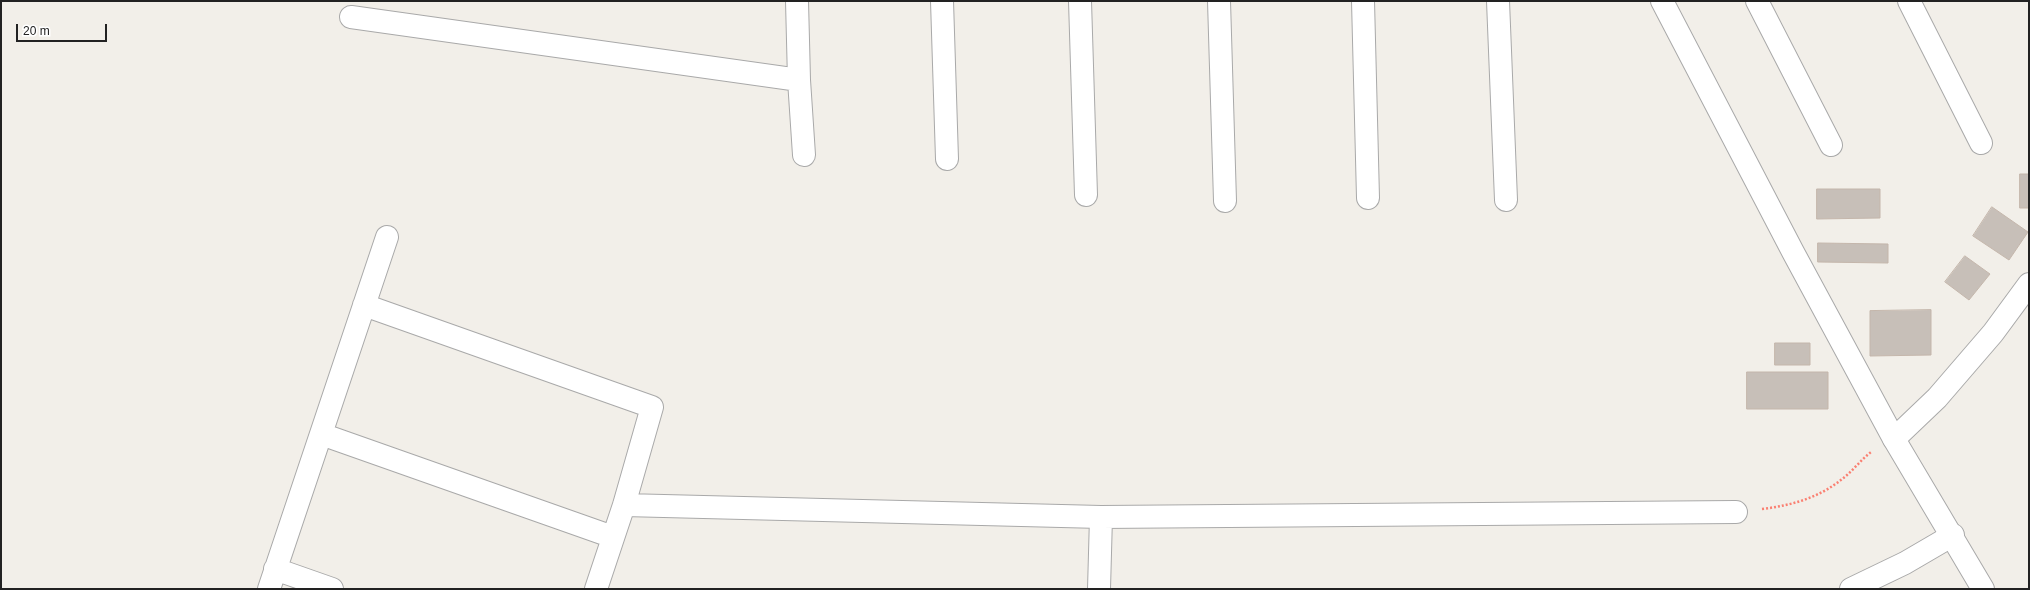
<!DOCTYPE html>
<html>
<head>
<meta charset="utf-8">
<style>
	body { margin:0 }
	#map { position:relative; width:2030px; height:590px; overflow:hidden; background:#f2efe9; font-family:Helvetica,sans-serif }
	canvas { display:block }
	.frame { position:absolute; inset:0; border:2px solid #222; pointer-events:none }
	.scale { position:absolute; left:16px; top:24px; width:91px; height:18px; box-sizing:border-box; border:2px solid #222; border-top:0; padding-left:5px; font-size:12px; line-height:14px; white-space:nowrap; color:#222; -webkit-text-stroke:3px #fff; paint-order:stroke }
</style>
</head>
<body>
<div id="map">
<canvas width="2030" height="590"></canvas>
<div class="frame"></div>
<div class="scale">20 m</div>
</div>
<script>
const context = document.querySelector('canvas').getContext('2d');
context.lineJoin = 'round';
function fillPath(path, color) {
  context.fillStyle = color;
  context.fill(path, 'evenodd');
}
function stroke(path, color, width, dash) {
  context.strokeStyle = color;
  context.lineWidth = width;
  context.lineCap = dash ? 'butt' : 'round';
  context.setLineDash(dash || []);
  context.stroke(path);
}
const building = new Path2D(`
	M2020,174H2029V208H2020Z
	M1817,189H1880V218L1817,219Z
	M1992,207L2028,232L2009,260L1973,236Z
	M1818,243L1888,244V263L1818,262Z
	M1965,256L1990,274L1969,300L1945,282Z
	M1931,310V355L1870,356V311Z
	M1775,343H1810V365H1775Z
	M1747,372H1828V409H1747Z`);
fillPath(building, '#c7bfb8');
stroke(building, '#c4b6ab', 1);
const minor = new Path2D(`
	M942,1L947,159
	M1080,1L1086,195
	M1219,1L1225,201
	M1363,1L1368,198
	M1498,1L1506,200
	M1757,1L1831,145
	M1909,1L1981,143
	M351,17L799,80L797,1
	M799,80L804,155
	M364,305L652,407L624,505L596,589
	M321,434L613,537
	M1894,439L1937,398L1993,333L2029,284
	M624,505L1101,517L1736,512
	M275,569L332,589
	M269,589L387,237
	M1099,589L1101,517
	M1851,589L1905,563L1953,535`);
const tertiary = new Path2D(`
	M1662,1L1793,252L1894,439L1983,589`);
stroke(minor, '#a9a9a9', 24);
stroke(tertiary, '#a9a9a9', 24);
stroke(new Path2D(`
	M1762,509C1794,505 1822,497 1847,475C1855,468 1862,459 1871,452`), '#fa8072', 2.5, [2, 2]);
stroke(minor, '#fff', 22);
stroke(tertiary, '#fff', 22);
</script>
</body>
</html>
